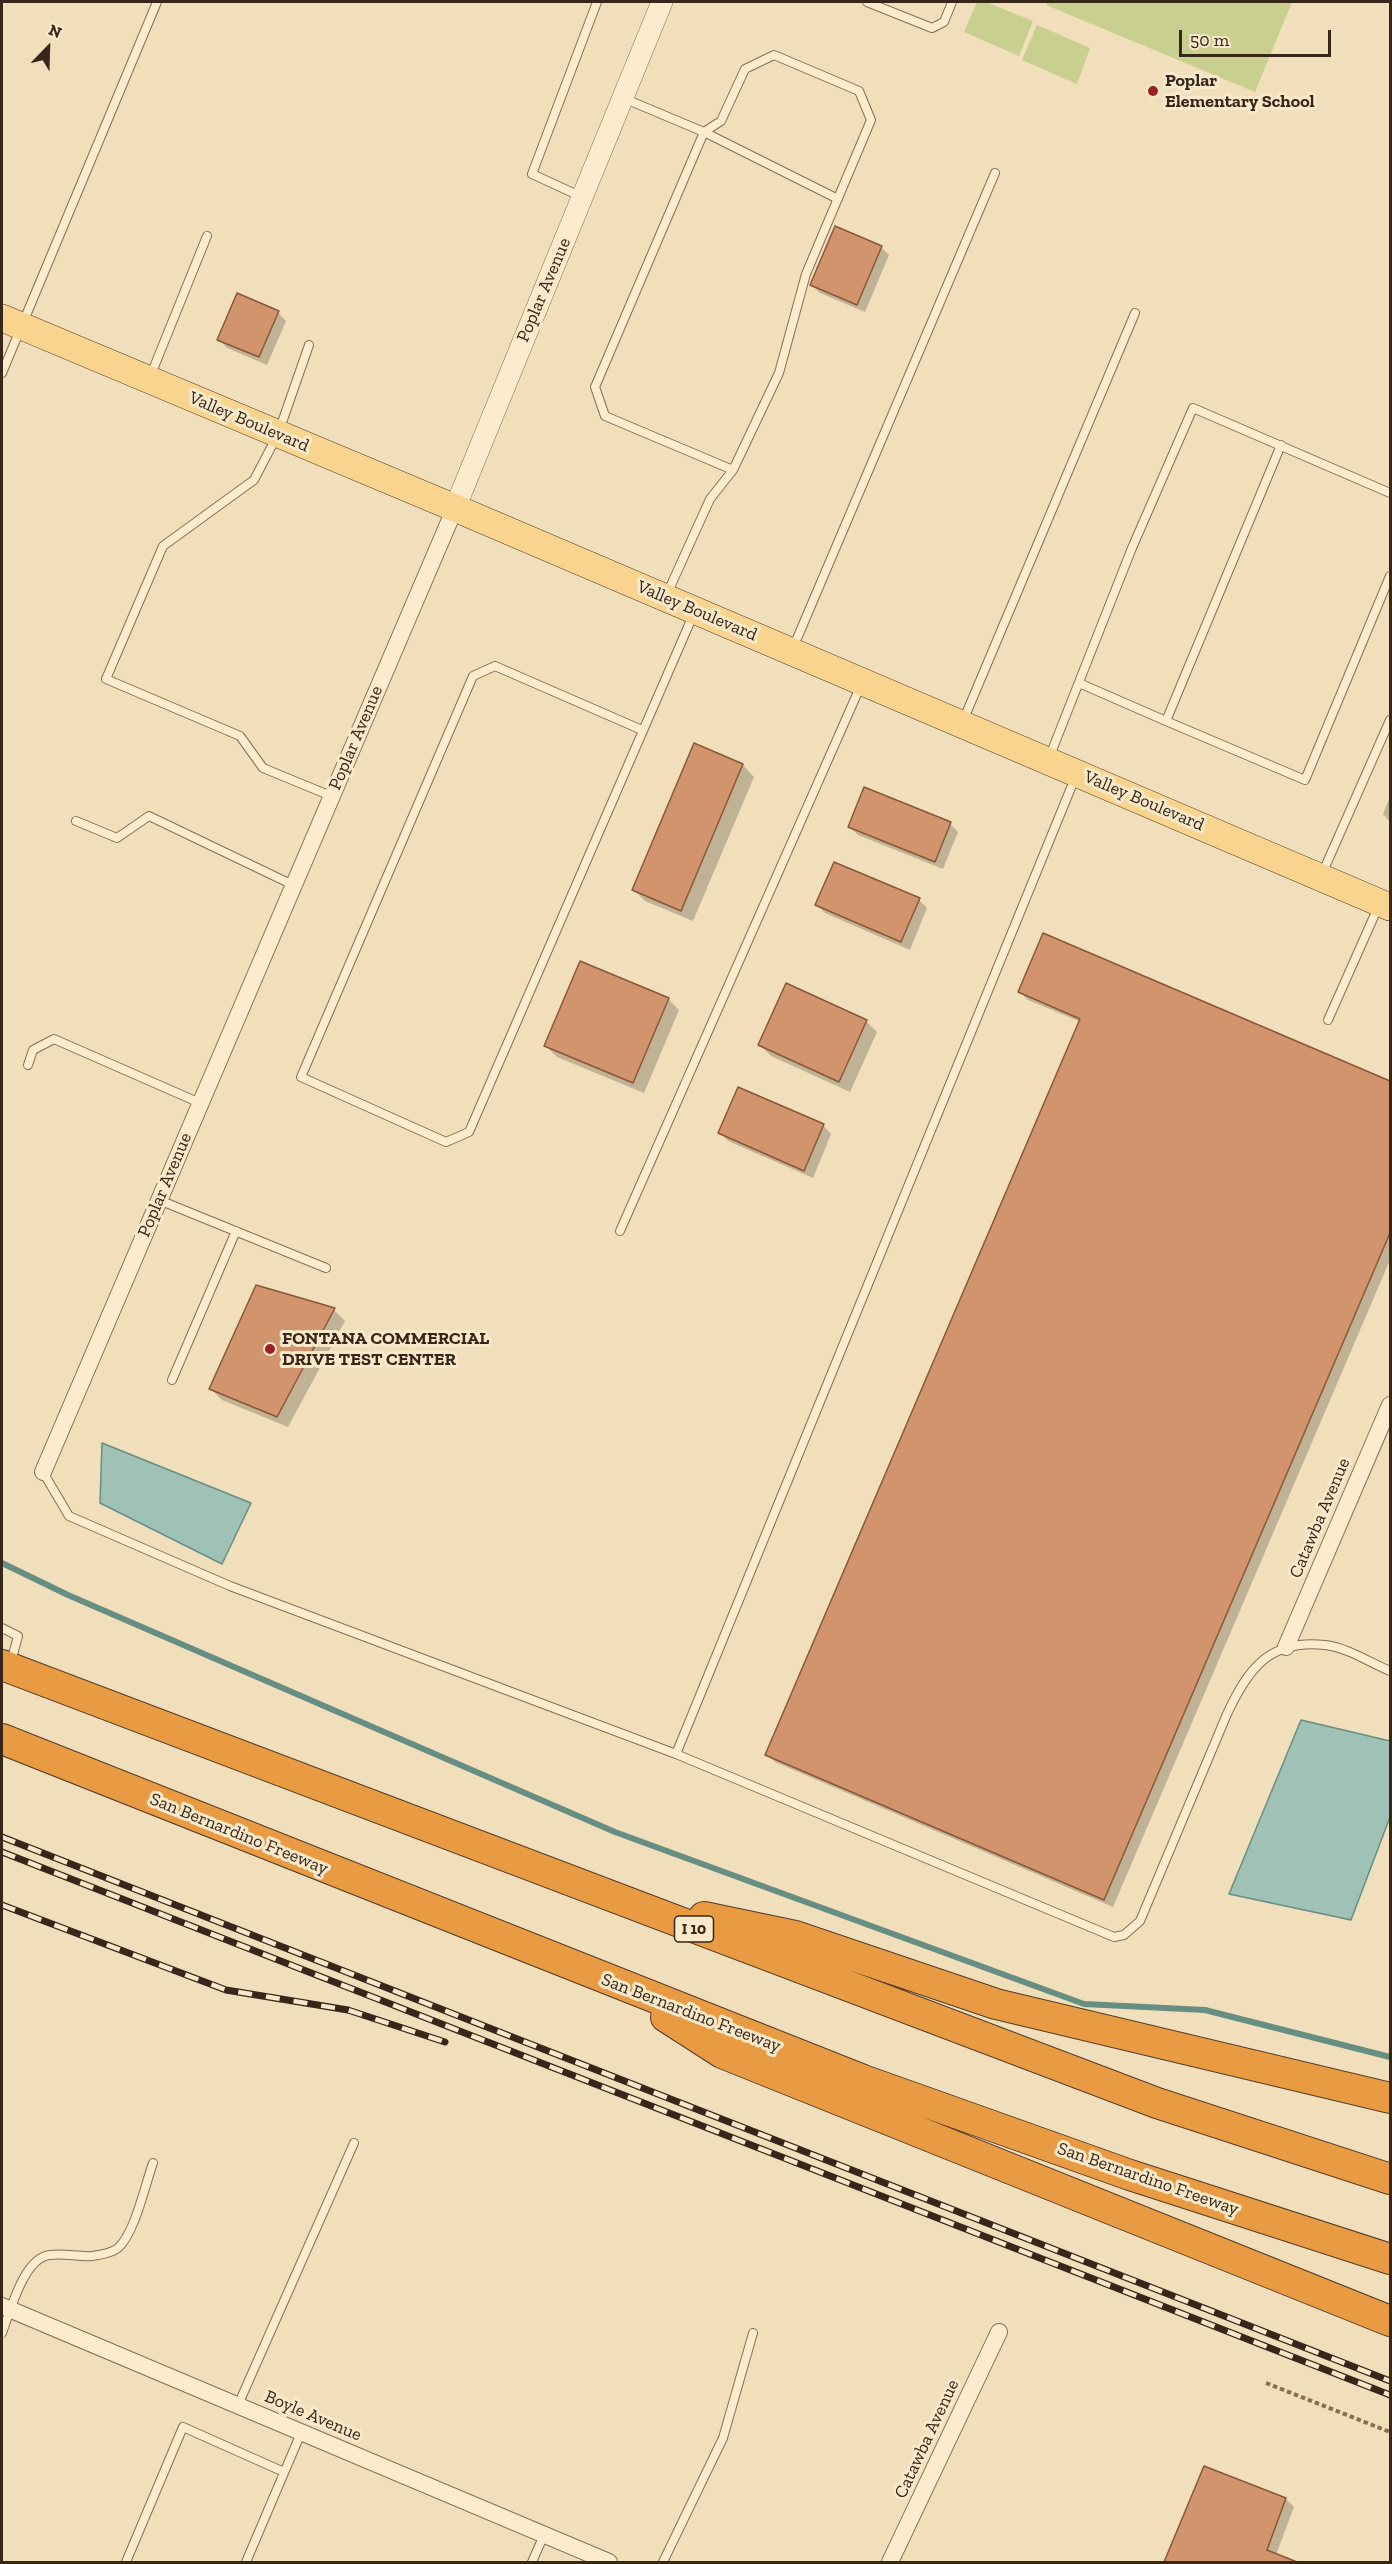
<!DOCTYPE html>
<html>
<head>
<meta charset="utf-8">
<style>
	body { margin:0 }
	#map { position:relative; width:1392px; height:2564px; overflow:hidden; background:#f0dfba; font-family:"Zilla Slab",serif }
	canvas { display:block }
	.frame { position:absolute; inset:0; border:3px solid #36271a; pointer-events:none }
	.north { position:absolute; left:18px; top:18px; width:60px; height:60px; -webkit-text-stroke:4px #f8e9ca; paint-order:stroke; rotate:23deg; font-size:16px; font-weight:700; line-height:24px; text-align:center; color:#36271a }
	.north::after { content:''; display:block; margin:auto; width:21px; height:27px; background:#36271a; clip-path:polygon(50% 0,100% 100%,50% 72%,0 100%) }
	.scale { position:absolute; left:1179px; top:30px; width:152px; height:27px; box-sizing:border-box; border:3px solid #36271a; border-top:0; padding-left:8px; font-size:18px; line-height:21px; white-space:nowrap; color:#36271a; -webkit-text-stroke:4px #f8e9ca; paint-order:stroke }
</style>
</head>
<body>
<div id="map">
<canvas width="1392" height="2564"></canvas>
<div class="frame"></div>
<div class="north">N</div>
<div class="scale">50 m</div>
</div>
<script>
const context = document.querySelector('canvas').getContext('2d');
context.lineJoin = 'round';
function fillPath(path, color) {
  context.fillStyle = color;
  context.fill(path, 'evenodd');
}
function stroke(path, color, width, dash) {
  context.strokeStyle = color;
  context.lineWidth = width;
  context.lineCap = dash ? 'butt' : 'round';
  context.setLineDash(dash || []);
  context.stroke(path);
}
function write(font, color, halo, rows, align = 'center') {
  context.font = font + ' "Zilla Slab",serif';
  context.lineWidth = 6;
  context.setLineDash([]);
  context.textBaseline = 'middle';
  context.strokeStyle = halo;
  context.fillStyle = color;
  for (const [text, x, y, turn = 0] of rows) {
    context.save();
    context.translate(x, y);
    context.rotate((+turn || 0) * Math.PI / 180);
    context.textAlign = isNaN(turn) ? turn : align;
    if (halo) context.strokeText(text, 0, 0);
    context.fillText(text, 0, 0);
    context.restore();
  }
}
fillPath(new Path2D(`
	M977,2H986L1033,21L1019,56L964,32Z
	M1048,2H1292L1255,92L1046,5Z
	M1037,25L1090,48L1077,84L1022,60Z`), '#c9cf8e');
const water = new Path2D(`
	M102,1443L251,1503L222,1564L100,1503Z
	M1301,1720L1390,1741V1817L1351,1920L1229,1894Z`);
fillPath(water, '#9fc1b6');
stroke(water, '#678e83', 1.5);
fillPath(new Path2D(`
	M881,247L889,255L865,312L820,293L812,285Z
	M278,313L286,321L267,365L227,348L219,340Z
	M695,745L743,765L754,777L693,921L645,901L634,890Z
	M1390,797V822L1383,814Z
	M950,824L958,832L943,869L858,835L849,826Z
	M919,900L927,908L910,950L825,913L817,905Z
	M1044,934L1390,1083V1260L1113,1907L775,1762L766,1754L1081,1022L1028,1000L1019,991Z
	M668,999L679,1010L644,1093L557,1057L546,1046Z
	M866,1021L877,1032L850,1092L771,1056L760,1045Z
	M823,1125L831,1134L813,1178L728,1141L720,1133Z
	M257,1286L334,1310L345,1321L288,1427L222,1400L211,1389Z
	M1205,2468L1286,2499L1294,2507L1276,2555L1293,2562H1166Z`), '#0003');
stroke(new Path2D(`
	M2,1563L68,1595L615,1832L1084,2004L1205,2010L1390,2057`), '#678e83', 6);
const building = new Path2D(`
	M835,226L882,246L857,305L810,285Z
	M237,293L279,311L259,357L217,340Z
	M694,743L743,764L681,911L632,890Z
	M864,787L951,822L935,862L848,827Z
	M834,862L920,898L901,942L815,905Z
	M1043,933L1390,1081V1233L1104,1900L765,1755L1080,1019L1018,992Z
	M580,961L669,998L633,1083L544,1046Z
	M786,983L867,1020L839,1082L758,1045Z
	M738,1087L824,1124L804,1171L718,1133Z
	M256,1285L335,1308L277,1417L209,1389Z
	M1204,2466L1286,2498L1267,2550L1297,2562H1164Z`);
fillPath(building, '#d2946d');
stroke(building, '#895638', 1.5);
const service = new Path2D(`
	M867,2L932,28L944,22L952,2
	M623,98L704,132L838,199
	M582,197L532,174L597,2
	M309,345L278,434L254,480L163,546L106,679L240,736L263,768L331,796
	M2,373L157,2
	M150,377L207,236
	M1281,445L1166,721L1305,780L1390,576
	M667,594L710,499L733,470L779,373L806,274L871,120L859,91L774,55L745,69L721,121L704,132L595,387L605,416L733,470
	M793,648L995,173
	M1079,683L1166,721
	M963,721L1135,313
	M642,730L495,666L473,676L301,1077L446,1142L469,1132L694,613
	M1049,758L1132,548L1193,408L1390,493
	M76,821L117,838L149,816L293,885
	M1322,874L1390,720
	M1328,1020L1379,905
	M28,1065L33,1050L54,1039L200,1103
	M159,1200L326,1268
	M620,1231L861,685
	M172,1380L236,1231
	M43,1472L69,1516L230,1586L676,1754L1114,1937L1124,1935L1140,1921L1227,1714C1248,1669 1269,1639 1325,1645C1346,1647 1371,1663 1390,1671
	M2,1628L18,1636L11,1662
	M676,1754L1075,778
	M2,2333C10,2312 24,2257 50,2255C64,2253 78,2257 92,2256C100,2255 112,2253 118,2248C135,2233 145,2185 153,2163
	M238,2405L354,2143
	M126,2562L183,2427L284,2472
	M246,2562L301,2433
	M532,2562L544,2535
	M663,2562L723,2438L753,2333`);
const minor = new Path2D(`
	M43,1472L455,508
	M1286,1647L1390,1405
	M2,2306L609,2562
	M890,2562L999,2332`);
const tertiary = new Path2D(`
	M455,508L662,2`);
const primary = new Path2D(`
	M2,318L455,508L1390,907`);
const motorway = new Path2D(`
	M2,1665L1157,2103L1390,2179
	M2,1739L863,2080L1130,2175L1390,2259
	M704,1917L795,1936L996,2004L1390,2098
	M666,2017L722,2053L1390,2321`);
stroke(service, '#886e54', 10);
stroke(minor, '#886e54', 18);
stroke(tertiary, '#886e54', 22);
stroke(primary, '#553c29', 28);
stroke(motorway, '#553c29', 32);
stroke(new Path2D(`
	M1266,2383L1390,2432`), '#886e54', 4, [4.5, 3]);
stroke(service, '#fbecce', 8);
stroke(minor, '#fbecce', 16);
stroke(tertiary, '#fbecce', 21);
stroke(primary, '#f8d48e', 27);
stroke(motorway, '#e89b43', 30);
const rail = new Path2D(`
	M2,1837L1390,2381
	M2,1852L1390,2395
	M2,1905L226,1990L348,2010L445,2042`);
stroke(rail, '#36271a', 7);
stroke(rail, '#f8e9ca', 4.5, [14]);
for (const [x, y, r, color] of [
	[1153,91,6,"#9b2024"],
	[270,1349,6,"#9b2024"]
]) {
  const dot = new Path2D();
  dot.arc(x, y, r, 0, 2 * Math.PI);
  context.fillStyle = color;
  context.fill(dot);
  stroke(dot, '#f8e9ca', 2);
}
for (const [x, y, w] of [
	[694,1929,39]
]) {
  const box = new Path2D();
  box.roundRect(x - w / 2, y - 13, w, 26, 4.5);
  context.fillStyle = '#f8e9ca';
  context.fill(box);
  stroke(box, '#36271a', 1.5);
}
write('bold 16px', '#36271a', null, [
	["I 10",694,1929]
]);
write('bold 18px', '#36271a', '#f8e9ca', [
	["Poplar",1165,81],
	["Elementary School",1165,102],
	["FONTANA COMMERCIAL",282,1339],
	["DRIVE TEST CENTER",282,1360]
], 'left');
write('18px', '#36271a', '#f8e9ca', [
	["Poplar Avenue",544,290,-67],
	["Valley Boulevard",249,422,23],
	["Valley Boulevard",697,611,23],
	["Poplar Avenue",356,738,-67],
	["Valley Boulevard",1144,801,23],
	["Poplar Avenue",165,1185,-67],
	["Catawba Avenue",1320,1518,-67],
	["San Bernardino Freeway",239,1834,22],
	["San Bernardino Freeway",691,2013,21],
	["San Bernardino Freeway",1148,2179,19],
	["Boyle Avenue",313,2416,23],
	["Catawba Avenue",927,2439,-65]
]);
</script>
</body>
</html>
